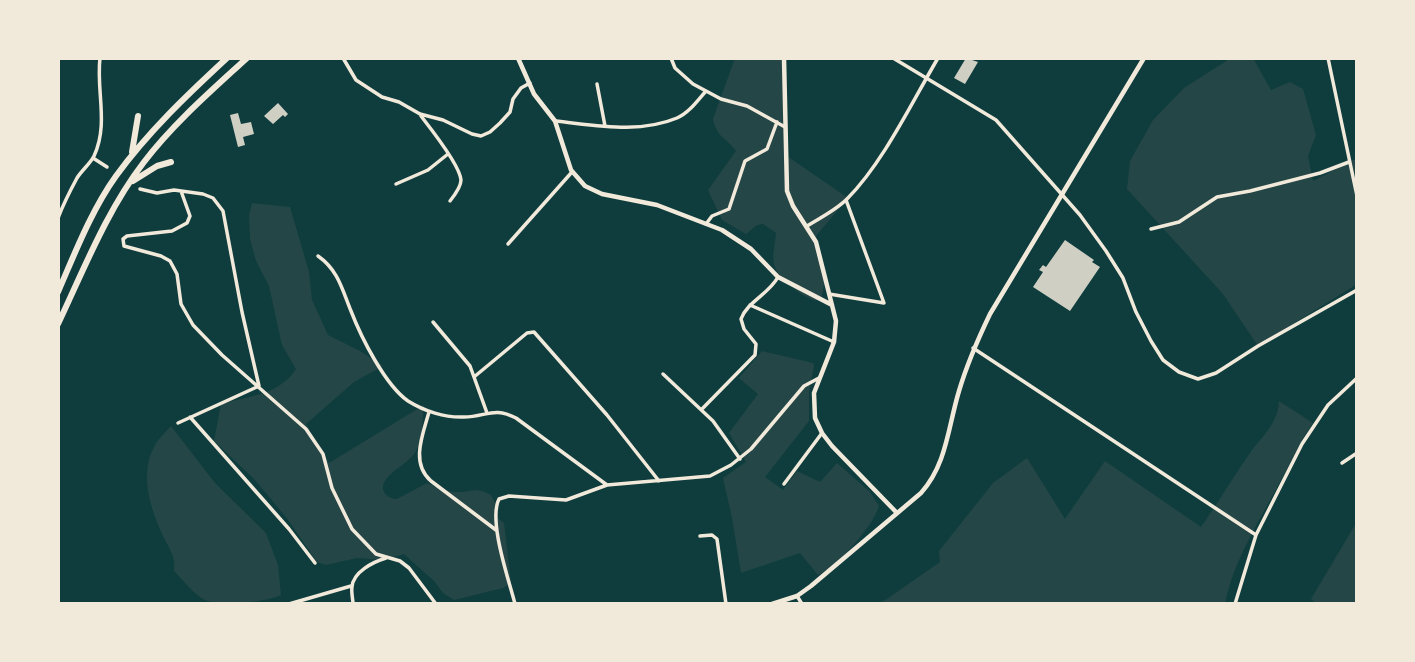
<!DOCTYPE html>
<html>
<head>
<meta charset="utf-8">
<style>
	body { margin:0 }
	#map { position:relative; width:1415px; height:662px; overflow:hidden; background:#0f3d3e; font-family:"Zilla Slab",serif }
	canvas { display:block }
	.frame { position:absolute; inset:0; border:60px solid #f1e9da; pointer-events:none }
</style>
</head>
<body>
<div id="map">
<canvas width="1415" height="662"></canvas>
<div class="frame"></div>
</div>
<script>
const context = document.querySelector('canvas').getContext('2d');
context.lineJoin = 'round';
function fillPath(path, color) {
  context.fillStyle = color;
  context.fill(path, 'evenodd');
}
function stroke(path, color, width, dash) {
  context.strokeStyle = color;
  context.lineWidth = width;
  context.lineCap = dash ? 'butt' : 'round';
  context.setLineDash(dash || []);
  context.stroke(path);
}
fillPath(new Path2D(`
	M735,58H783L787,112L784,154L848,198L816,236L825,277L822,296L816,301C805,297 799,293 791,286C768,267 773,261 776,233L763,224L757,225L746,234L722,220L708,190L736,151C726,137 717,138 713,119Z
	M1231,58H1253L1271,90L1290,82L1303,89L1316,135L1308,156L1313,181L1357,158V284L1258,346L1223,294L1127,189L1130,161L1153,120L1184,88Z
	M252,203L290,207L309,272L312,300L328,335L360,351L383,366L354,382L306,424L329,463L424,405C422,418 423,432 419,444C414,462 394,467 385,481C379,490 387,499 397,499L427,483C436,487 446,492 456,492C472,493 474,486 491,495L495,503V516L504,523L511,583L503,588L454,600L443,593L434,581L404,554L383,560L357,558L326,565L317,562L286,517L254,479L214,441L221,404C249,396 279,395 296,369L282,345L269,286L256,261L250,239L249,215Z
	M762,351L813,363L814,366L809,392V421L765,477L783,490L797,471L820,482L837,463L870,492L879,506C872,528 839,564 818,575L800,553L741,573L732,518L723,478L746,462L729,433L758,394L739,378Z
	M1279,401L1313,423C1300,441 1292,460 1281,480C1261,518 1233,561 1225,604H885L882,600L884,601L940,562L939,551L993,483L1027,458L1065,519L1105,461L1201,527C1218,503 1233,477 1250,453C1262,436 1278,424 1279,401Z
	M171,426L215,483L266,533L278,565L281,595C265,602 219,608 203,599C192,592 183,580 174,571C176,556 169,549 163,536C151,510 139,475 154,447C157,440 166,432 171,426Z
	M1355,525L1357,527V604H1317L1311,599Z`), '#244646');
fillPath(new Path2D(`
	M966,58L978,62L965,84L954,78Z
	M278,103L288,114L285,117L283,115L273,124L264,116Z
	M238,113L241,124L251,122L254,134L243,137L245,145L238,147L230,115Z
	M1065,240L1094,260L1092,262L1100,267L1070,311L1033,287L1043,272L1039,270L1043,265L1046,267Z`), '#cfcfc3');
stroke(new Path2D(`
	M343,58L356,80L382,97L399,102L420,114L443,120L472,134L481,136L490,132L500,123L510,112L513,99L521,88L530,83
	M671,58L675,68L693,84L721,99L747,106L785,127
	M893,58L996,120L1080,215L1106,251L1123,278L1136,312L1151,341L1163,360L1179,372L1198,379L1216,373L1258,346L1357,290
	M1328,58L1357,196
	M597,84L605,126
	M421,116C431,129 460,165 461,180C461,187 454,196 450,201
	M555,121C595,125 639,134 677,118C689,113 698,100 706,91
	M93,158L107,167
	M396,184L428,170L448,154
	M140,189L157,193L174,190L203,194L213,198L223,211L242,312L259,386
	M181,191L190,216L187,223L172,231L127,236L123,239L124,246L161,256L170,261L177,274L181,304L193,325L222,355L306,429L323,454L332,488L352,529L376,554L400,561L409,568L436,604
	M58,218C63,205 70,191 77,178C82,170 90,164 94,156C109,124 96,91 100,58
	M706,224L712,216L729,209L745,161L767,149L777,122
	M807,226C820,218 836,210 847,199C883,163 912,102 938,58
	M1151,229L1179,222L1217,197L1250,191L1320,173L1349,162
	M508,244L572,172
	M318,256C338,270 342,289 351,311C361,337 385,385 408,401C424,411 445,418 464,417C486,417 494,406 516,418L607,485
	M829,294L884,303L846,200
	M750,305L834,342
	M433,322L470,366L487,413
	M973,348L1256,535
	M663,374L713,421L740,459
	M474,377L527,333L534,332L607,415L659,481
	M702,409L755,355L756,344L744,329L741,319C747,302 769,294 778,277
	M429,412C423,434 410,463 431,481L496,530
	M190,417L289,529L315,563
	M178,423L259,386
	M1342,463L1357,453
	M784,484L822,433
	M700,536L712,535L717,539L726,604
	M797,596L802,604
	M289,604L351,586
	M353,604C353,599 351,592 352,587C353,572 373,562 386,558
	M515,604C509,580 488,521 499,499L509,496L566,500L607,485L710,476L731,465L751,449L804,386L819,378
	M1235,604L1256,535L1302,444L1328,405L1357,378`), '#f1e9da', 3.5);
stroke(new Path2D(`
	M518,58L534,94L555,121L571,170L585,186L602,194L657,205L722,230L751,249L778,277L832,305
	M784,58L787,191L793,206L816,242L836,321L834,342L814,393L815,418L822,433L832,446L897,513
	M772,604L797,596L811,586L921,493C947,464 948,427 959,391C967,364 978,339 990,314L1144,58`), '#f1e9da', 4.5);
stroke(new Path2D(`
	M132,152L138,116
	M133,181L157,166L171,162
	M58,292C75,253 91,211 116,176C148,132 187,95 227,58
	M58,324C84,269 107,210 144,162C174,123 211,91 247,58`), '#f1e9da', 6);
</script>
</body>
</html>
